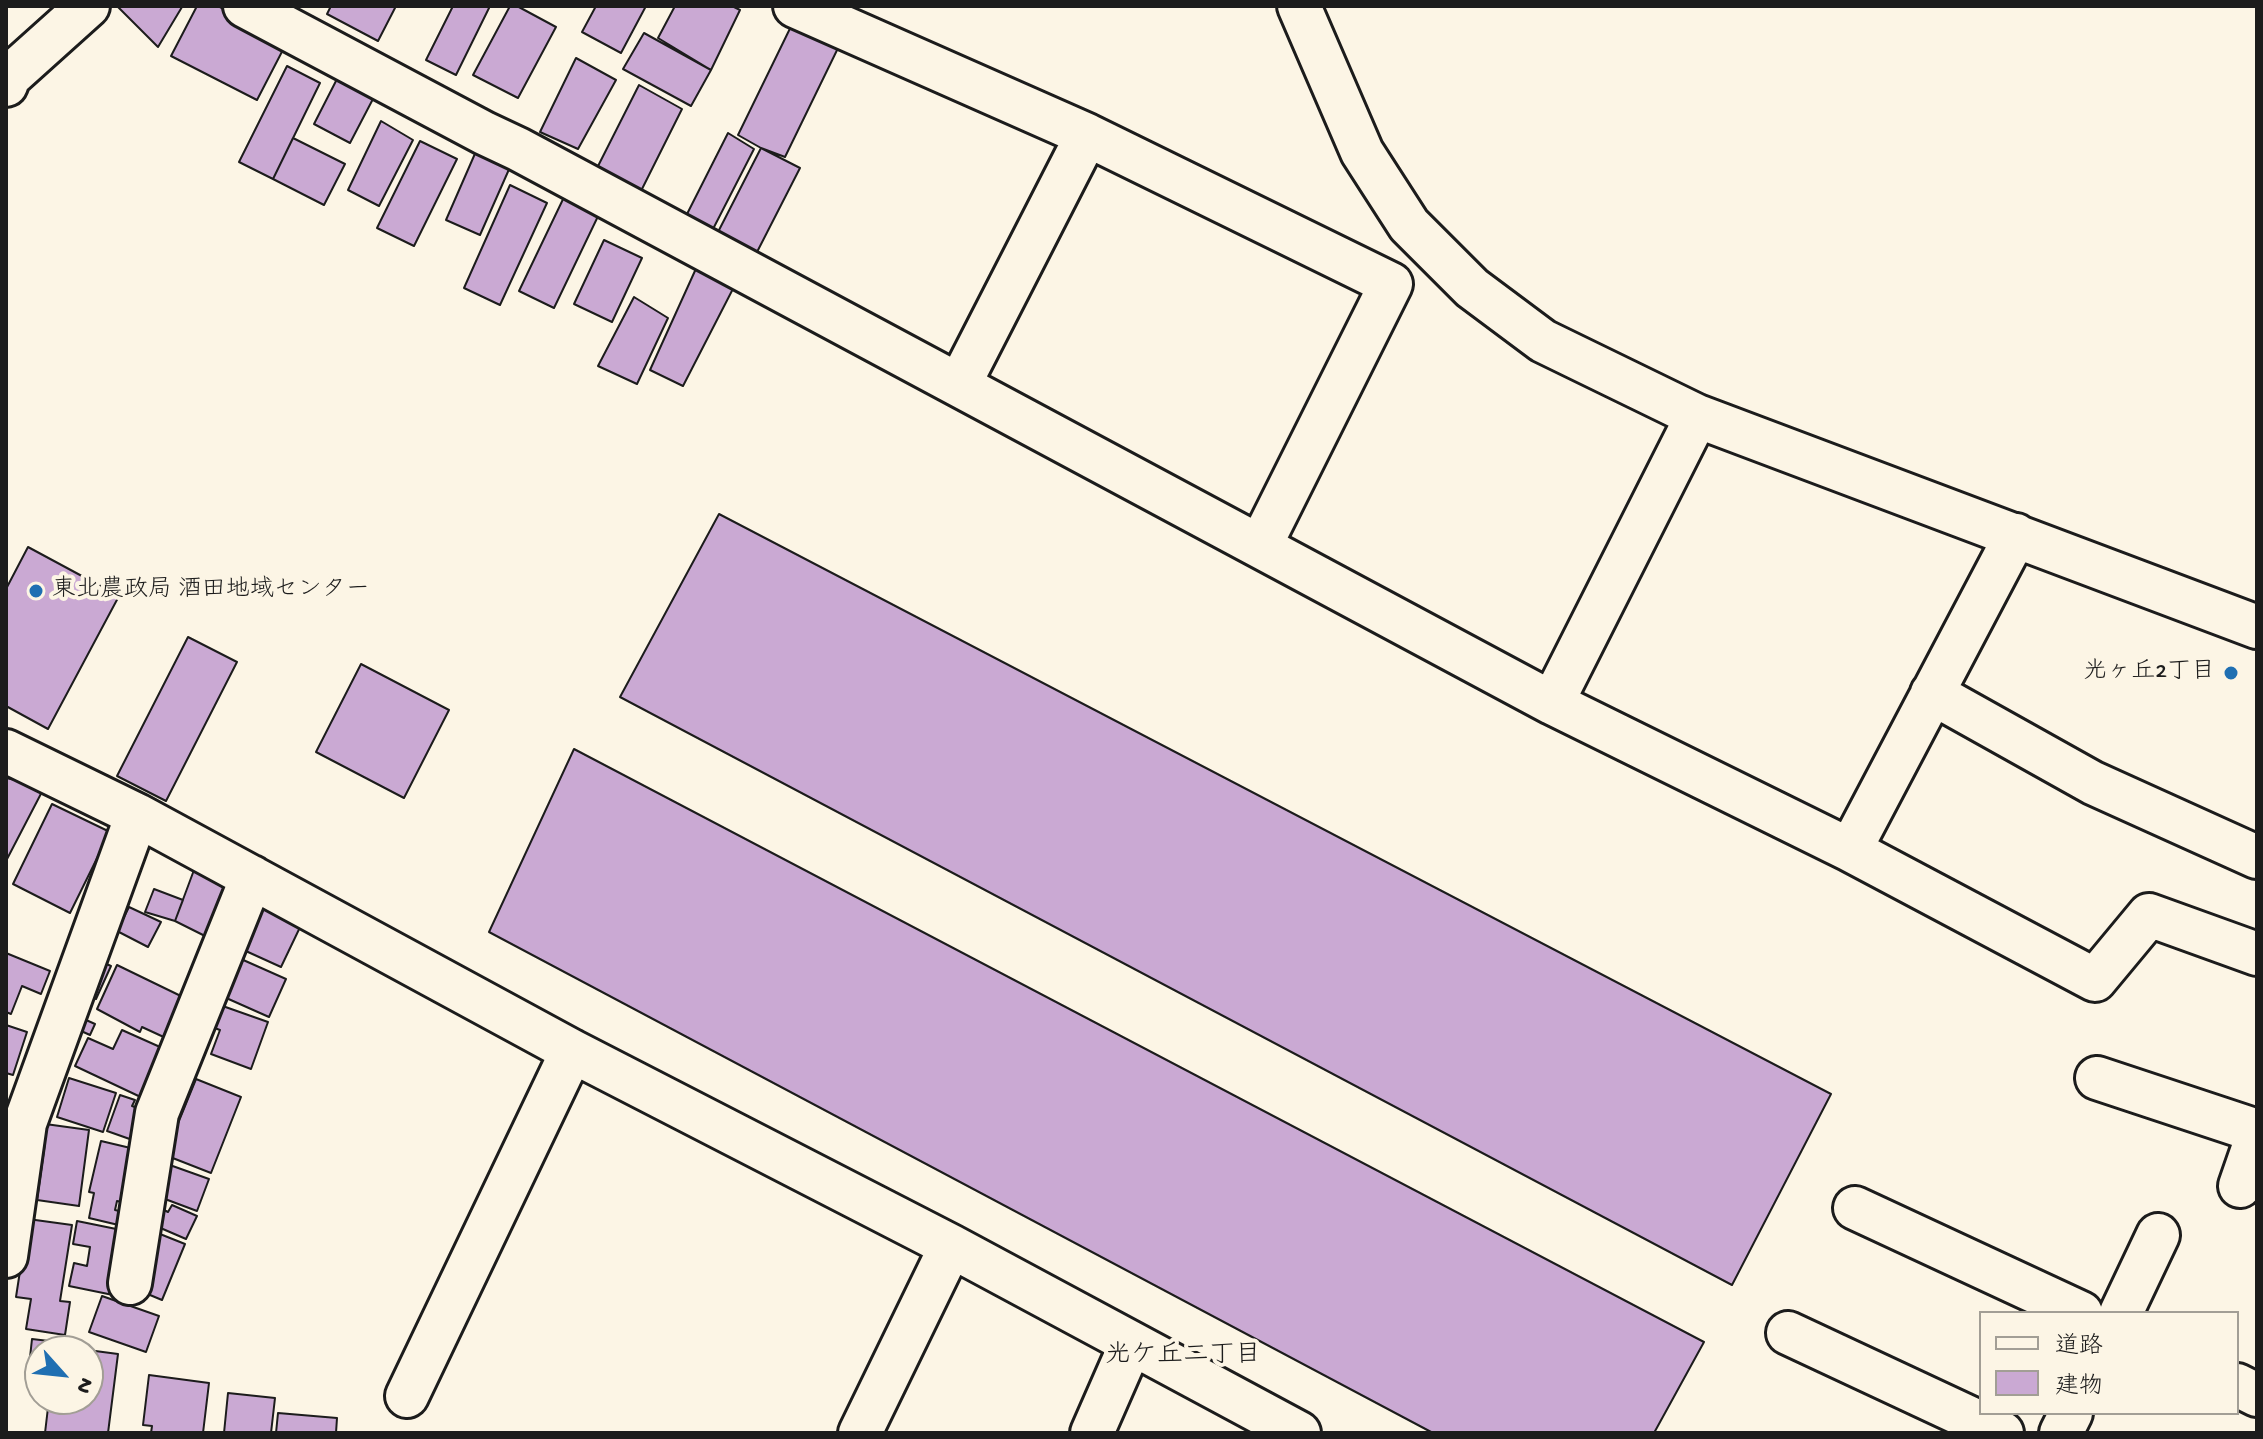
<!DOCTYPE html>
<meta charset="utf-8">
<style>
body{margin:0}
#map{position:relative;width:2263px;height:1439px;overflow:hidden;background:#fcf5e5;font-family:"Gochi Hand","Klee One",sans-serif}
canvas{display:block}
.frame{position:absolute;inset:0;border:8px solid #1c1c1c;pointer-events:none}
.legend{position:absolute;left:1979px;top:1311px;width:260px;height:104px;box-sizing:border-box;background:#fcf5e5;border:2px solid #a29e95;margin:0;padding:10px 14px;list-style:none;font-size:24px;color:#1c1c1c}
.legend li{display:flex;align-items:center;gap:16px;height:40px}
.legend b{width:40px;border:2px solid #a29e95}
.north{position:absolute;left:24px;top:1335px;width:80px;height:80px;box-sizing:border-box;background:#fcf5e5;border:2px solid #a29e95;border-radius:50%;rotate:117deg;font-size:22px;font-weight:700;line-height:32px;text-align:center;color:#1c1c1c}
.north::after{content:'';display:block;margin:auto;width:28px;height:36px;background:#1f6fb2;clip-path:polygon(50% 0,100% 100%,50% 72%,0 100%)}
</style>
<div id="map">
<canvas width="2263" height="1439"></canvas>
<div class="frame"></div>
<ul class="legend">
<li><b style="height:10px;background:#fcf5e5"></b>道路</li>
<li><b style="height:22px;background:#caa9d3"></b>建物</li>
</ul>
<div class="north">N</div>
</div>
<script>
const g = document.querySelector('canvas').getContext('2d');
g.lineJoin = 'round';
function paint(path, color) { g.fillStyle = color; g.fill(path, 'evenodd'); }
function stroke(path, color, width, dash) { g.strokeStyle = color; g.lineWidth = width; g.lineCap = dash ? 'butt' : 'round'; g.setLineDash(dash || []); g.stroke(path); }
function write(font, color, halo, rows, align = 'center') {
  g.font = font + ' "Gochi Hand","Klee One",sans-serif'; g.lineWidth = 8; g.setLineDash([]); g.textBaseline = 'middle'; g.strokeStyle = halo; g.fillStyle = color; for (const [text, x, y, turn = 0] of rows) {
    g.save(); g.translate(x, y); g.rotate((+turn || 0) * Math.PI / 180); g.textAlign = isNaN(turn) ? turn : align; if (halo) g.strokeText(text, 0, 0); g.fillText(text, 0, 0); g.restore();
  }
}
const building = new Path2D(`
 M 117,6 L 180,6 L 182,7 L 158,47 Z
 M 197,6 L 218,6 L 287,42 L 257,100 L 171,56 Z
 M 331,6 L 396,6 L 378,41 L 327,14 Z
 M 453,6 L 490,6 L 456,75 L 426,60 Z
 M 510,6 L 517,6 L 556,27 L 518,98 L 473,75 Z
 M 596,6 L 646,6 L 621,53 L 582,32 Z
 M 675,6 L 732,6 L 740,10 L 711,70 L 658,38 Z
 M 800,8 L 840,44 L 785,157 L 761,148 L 738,135 Z
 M 644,33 L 711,70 L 691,106 L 623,69 Z
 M 576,58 L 616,80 L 578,149 L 540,132 Z
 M 287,66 L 320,83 L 273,179 L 239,162 Z
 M 337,79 L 374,97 L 350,143 L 314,124 Z
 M 639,85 L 682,109 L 638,197 L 594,174 Z
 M 381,121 L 413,140 L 379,206 L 348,190 Z
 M 484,133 L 518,149 L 480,235 L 446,220 Z
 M 728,133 L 754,149 L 712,231 L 685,218 Z
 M 293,138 L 345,164 L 324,205 L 273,179 Z
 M 420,141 L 457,159 L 414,246 L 377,228 Z
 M 761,148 L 800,168 L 756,254 L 717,234 Z
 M 510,185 L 547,203 L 500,305 L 464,288 Z
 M 566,193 L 601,210 L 554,308 L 519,291 Z
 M 604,240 L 642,258 L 612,322 L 574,304 Z
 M 699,262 L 737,281 L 683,386 L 650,370 Z
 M 634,297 L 668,318 L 637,384 L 598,366 Z
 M 719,514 L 1831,1094 L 1732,1285 L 620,697 Z
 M 28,547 L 119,596 L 48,729 L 6,706 L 6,589 Z
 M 188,637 L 237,662 L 166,801 L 117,776 Z
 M 361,664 L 449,710 L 404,798 L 316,752 Z
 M 574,749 L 1704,1342 L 1654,1433 L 1433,1433 L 489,932 Z
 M 6,778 L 45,786 L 6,861 Z
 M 52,804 L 110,832 L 70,913 L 13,884 Z
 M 194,870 L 229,891 L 207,937 L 175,921 Z
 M 154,889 L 183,900 L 175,921 L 145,912 Z
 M 257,900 L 303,921 L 281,967 L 237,947 Z
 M 129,907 L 161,922 L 148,947 L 117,931 Z
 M 6,953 L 50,971 L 41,994 L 22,986 L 11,1014 L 6,1012 Z
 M 93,958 L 111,966 L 96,999 L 78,991 Z
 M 241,959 L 286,979 L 269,1017 L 224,997 Z
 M 117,965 L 187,999 L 168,1039 L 142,1027 L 140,1032 L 97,1009 Z
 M 217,1004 L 268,1022 L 251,1069 L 211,1054 L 220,1030 L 209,1026 Z
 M 75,1015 L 95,1024 L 90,1035 L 70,1026 Z
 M 6,1025 L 27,1032 L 13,1075 L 6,1073 Z
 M 122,1030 L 169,1051 L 147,1100 L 75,1066 L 88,1038 L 113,1049 Z
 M 69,1078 L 116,1093 L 103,1132 L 57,1117 Z
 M 196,1079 L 241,1097 L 211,1173 L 165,1155 Z
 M 120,1095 L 135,1100 L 132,1106 L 152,1113 L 141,1143 L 107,1131 Z
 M 38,1123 L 89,1130 L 79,1206 L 37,1200 L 45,1143 L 36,1142 Z
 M 101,1141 L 139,1150 L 134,1205 L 117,1201 L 115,1210 L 131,1214 L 127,1227 L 89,1218 L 94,1193 L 89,1192 Z
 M 167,1164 L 209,1179 L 197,1211 L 157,1196 Z
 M 172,1205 L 197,1216 L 186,1239 L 149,1223 L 156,1206 L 168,1212 Z
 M 28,1219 L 72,1225 L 60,1301 L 70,1302 L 65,1335 L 26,1329 L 31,1299 L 16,1297 Z
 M 77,1221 L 131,1232 L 118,1296 L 69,1286 L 74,1263 L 87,1266 L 90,1247 L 73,1244 Z
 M 160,1234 L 185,1244 L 162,1300 L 138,1290 Z
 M 102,1296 L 159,1316 L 146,1352 L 89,1332 Z
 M 32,1339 L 66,1343 L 65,1347 L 118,1354 L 108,1433 L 45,1433 L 49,1399 L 88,1399 L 88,1351 L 40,1351 L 40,1386 L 27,1385 Z
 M 149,1375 L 209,1383 L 203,1433 L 151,1433 L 152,1426 L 143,1425 Z
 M 228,1393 L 275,1398 L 271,1433 L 224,1433 Z
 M 278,1413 L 337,1418 L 336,1433 L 276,1433 Z`);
paint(building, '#caa9d3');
stroke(building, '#1c1c1c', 2);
const minor = new Path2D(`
 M 245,6 L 484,133 L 518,149 L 1552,703 L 1850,850 L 2095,980 L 2149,915 L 2257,954
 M 795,6 L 1087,135 L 1391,284 L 1260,546
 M 1299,6 L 1362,152 L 1409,225 L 1472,288 L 1543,341 L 1697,416 L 2257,627
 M 6,85 L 9,77 L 88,6
 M 959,385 L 1087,135
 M 1932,693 L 2093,783 L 2257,857
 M 1552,703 L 1697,416
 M 6,751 L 137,815 L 572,1051 L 951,1246 L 1299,1433
 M 1850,850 L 2016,535
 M 2097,1078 L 2257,1131
 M 2240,1186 L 2257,1137
 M 1855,1208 L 2081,1313
 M 6,1256 L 25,1123 L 137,815
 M 130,1283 L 157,1113 L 252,877
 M 2121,1313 L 2158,1235
 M 1788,1333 L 2002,1433
 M 2237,1385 L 2257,1395
 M 407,1396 L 572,1051
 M 860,1433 L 951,1246
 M 1092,1433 L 1131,1344
 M 2061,1433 L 2071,1413`);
stroke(minor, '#1c1c1c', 48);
stroke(minor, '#fcf5e5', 42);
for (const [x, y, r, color] of [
 [36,591,8,"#1f6fb2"],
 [2231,673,8,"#1f6fb2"]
]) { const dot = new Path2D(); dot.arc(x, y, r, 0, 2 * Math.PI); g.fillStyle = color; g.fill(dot); stroke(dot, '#fcf5e5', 3); }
write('24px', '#1c1c1c', '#fcf5e5', [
 ["東北農政局 酒田地域センター",52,591],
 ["光ヶ丘2丁目",2215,673,"right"]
], 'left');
write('26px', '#1c1c1c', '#fcf5e5', [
 ["光ケ丘二丁目",1183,1357]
]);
</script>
